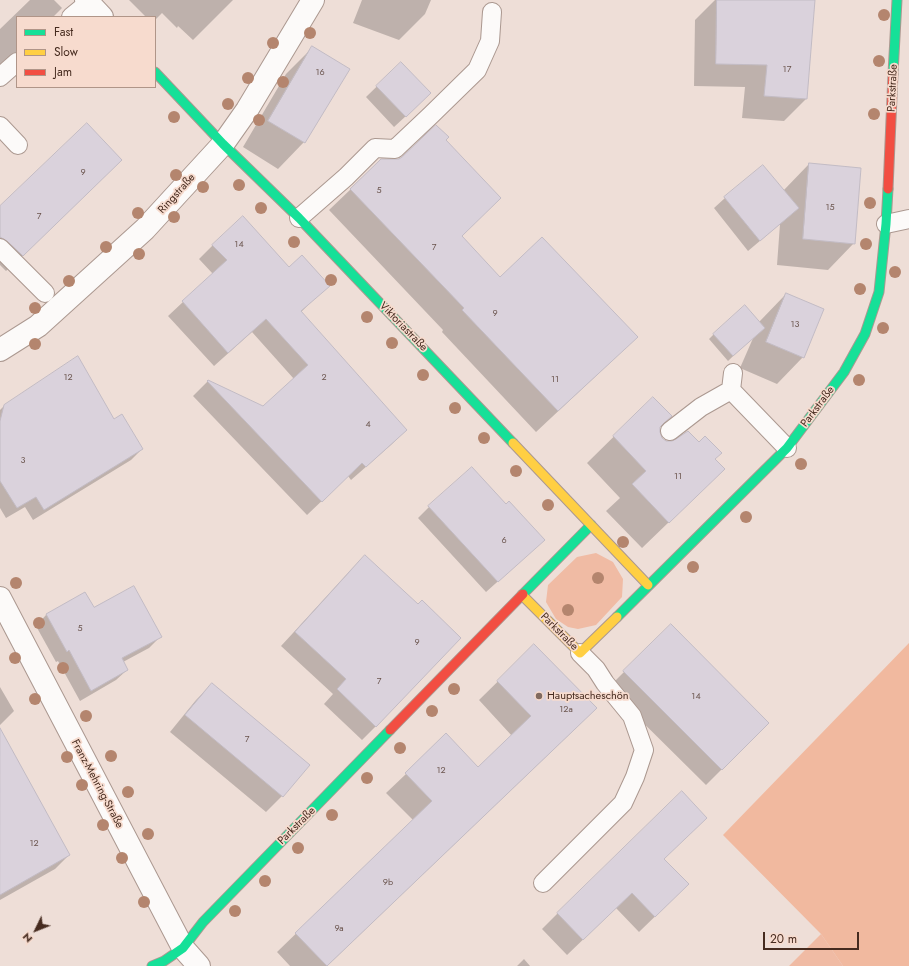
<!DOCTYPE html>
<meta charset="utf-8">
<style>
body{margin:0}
#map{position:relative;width:909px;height:966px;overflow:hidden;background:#eeded7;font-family:Jost,sans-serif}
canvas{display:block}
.legend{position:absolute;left:16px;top:16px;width:140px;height:72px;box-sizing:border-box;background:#f7dbce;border:1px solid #b09588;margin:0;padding:5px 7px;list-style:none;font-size:12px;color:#462b1f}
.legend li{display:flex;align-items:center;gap:8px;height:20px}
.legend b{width:20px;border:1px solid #b09588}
.north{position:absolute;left:16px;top:910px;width:40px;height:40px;-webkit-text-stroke:3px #f7dbce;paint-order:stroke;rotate:227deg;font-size:11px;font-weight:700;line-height:16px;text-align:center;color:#462b1f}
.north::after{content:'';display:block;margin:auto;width:14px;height:18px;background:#462b1f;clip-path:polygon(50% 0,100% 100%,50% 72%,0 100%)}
.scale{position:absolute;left:763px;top:932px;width:96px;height:18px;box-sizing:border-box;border:2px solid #462b1f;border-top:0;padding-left:5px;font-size:12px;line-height:14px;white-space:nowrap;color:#462b1f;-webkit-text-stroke:3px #f7dbce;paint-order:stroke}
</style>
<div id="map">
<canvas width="909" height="966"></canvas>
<ul class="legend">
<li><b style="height:5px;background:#16e098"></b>Fast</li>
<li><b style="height:5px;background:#ffcf43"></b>Slow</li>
<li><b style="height:5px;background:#f24e42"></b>Jam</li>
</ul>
<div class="north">N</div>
<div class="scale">20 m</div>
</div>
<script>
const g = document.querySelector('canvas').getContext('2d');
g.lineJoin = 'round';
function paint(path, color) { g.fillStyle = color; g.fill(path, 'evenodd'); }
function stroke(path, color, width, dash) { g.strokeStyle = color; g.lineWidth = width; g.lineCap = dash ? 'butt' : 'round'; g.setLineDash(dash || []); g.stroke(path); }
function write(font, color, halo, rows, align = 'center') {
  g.font = font + ' Jost,sans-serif'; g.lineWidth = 3.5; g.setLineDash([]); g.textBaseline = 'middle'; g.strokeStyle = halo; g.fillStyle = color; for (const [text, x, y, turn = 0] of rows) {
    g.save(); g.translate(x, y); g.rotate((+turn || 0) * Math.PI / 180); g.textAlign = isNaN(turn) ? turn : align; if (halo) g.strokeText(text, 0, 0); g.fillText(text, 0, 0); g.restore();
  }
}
paint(new Path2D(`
 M 596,553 L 613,562 L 623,579 L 622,597 L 596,625 L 578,629 L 568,627 L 556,619 L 546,602 L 548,585 L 577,557 Z
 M 821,934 L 843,966 L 789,966 Z`), '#f0bba4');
paint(new Path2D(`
 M 909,643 L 909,966 L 843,966 L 821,934 L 723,835 Z`), '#f1b99f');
paint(new Path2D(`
 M 30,0 L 54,0 L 62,8 L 53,17 L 17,17 L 17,52 L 0,69 L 0,29 Z
 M 129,0 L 233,0 L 193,40 L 178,26 L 177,28 L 162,13 L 155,20 L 155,17 L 146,17 Z
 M 362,0 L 431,0 L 425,14 L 399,40 L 353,23 Z
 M 715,0 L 814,0 L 806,99 L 784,121 L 742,118 L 745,87 L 694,86 L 695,20 Z
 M 312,48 L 304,142 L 278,169 L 243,147 L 286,74 Z
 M 401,63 L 419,104 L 394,127 L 366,97 Z
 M 445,140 L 461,237 L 500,278 L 636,337 L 615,358 L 536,432 L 442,332 L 443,330 L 329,210 L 351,189 L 399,160 Z
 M 809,164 L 854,243 L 828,270 L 777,265 L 780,224 L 748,251 L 714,208 L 725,198 L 783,191 Z
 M 105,176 L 6,271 L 0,265 L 0,208 Z
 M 213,245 L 289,268 L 328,286 L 301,312 L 406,430 L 392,444 L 351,480 L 348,476 L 307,515 L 193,396 L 208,381 L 263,407 L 294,379 L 252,332 L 214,366 L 168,316 L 213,274 L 199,259 Z
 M 786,294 L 803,357 L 777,384 L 740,368 L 754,336 L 728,361 L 709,339 L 714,334 L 759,323 L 760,321 Z
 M 653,398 L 659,427 L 659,432 L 661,438 L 666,442 L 714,460 L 697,495 L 642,548 L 606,511 L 620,498 L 587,463 Z
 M 4,406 L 113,420 L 142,449 L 131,460 L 33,520 L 25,507 L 6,518 L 0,508 L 0,410 Z
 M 429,507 L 533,550 L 486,592 L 418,518 Z
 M 365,556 L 376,726 L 362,740 L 324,704 L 333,694 L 281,646 L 351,570 Z
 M 85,594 L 93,608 L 160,637 L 149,648 L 123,662 L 127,670 L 116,680 L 80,701 L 58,661 L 56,662 L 36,626 L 46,615 Z
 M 671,625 L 768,723 L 706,785 L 608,688 Z
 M 534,646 L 577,727 L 327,966 L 290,966 L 277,952 L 413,820 L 386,793 L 406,774 L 478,768 L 512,736 L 479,700 Z
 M 212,684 L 308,765 L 282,796 L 266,812 L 170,732 L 196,700 Z
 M 0,687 L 14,711 L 0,725 Z
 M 0,730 L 69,855 L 55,869 L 0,900 Z
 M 663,860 L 672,900 L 639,932 L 616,908 L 567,955 L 542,929 L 558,913 Z
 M 524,959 L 530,966 L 517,966 Z`), '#0003');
const building = new Path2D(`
 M 717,0 L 815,0 L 807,99 L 764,96 L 767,65 L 716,64 Z
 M 312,46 L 350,69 L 305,143 L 268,121 Z
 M 401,62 L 431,93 L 406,117 L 376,86 Z
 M 87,123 L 122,160 L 23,256 L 7,241 L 0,237 L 0,206 Z
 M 436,125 L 449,137 L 446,140 L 501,198 L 462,236 L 500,277 L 542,237 L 638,337 L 558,411 L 462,310 L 464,308 L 350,189 L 381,159 L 399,159 L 402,157 Z
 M 809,163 L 861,168 L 855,244 L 803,239 Z
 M 763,165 L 799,208 L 760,241 L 724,197 Z
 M 243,216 L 289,267 L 302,255 L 330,286 L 301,311 L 407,430 L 366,467 L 362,463 L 322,502 L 207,381 L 208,380 L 263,406 L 308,365 L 266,319 L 228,353 L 182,301 L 227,260 L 212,245 Z
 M 786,293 L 824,309 L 804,358 L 766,342 Z
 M 745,305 L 765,328 L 733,356 L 713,334 Z
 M 78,356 L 114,419 L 122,414 L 143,449 L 44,510 L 36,497 L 17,508 L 0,481 L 0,421 L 4,405 Z
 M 653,397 L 672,416 L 664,423 L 660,427 L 660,432 L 662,438 L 666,441 L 672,441 L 676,439 L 688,431 L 699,442 L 705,436 L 722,453 L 715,459 L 725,469 L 669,523 L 632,484 L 646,471 L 613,436 Z
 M 472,467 L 506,504 L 509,501 L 545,540 L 498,582 L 428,506 Z
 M 365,555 L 418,604 L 422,600 L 461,638 L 376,727 L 337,689 L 346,679 L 295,632 Z
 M 134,586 L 162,637 L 122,658 L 128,670 L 91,691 L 69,650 L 67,652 L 46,614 L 85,592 L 94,607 Z
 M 671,624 L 769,723 L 722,770 L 623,671 Z
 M 534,644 L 597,708 L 327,966 L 295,933 L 432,801 L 405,773 L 446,733 L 478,767 L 531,716 L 497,681 Z
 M 212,683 L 310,765 L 283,797 L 185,715 Z
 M 0,728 L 70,855 L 0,895 Z
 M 682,791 L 707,818 L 664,859 L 689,884 L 655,917 L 632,893 L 583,940 L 557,913 Z`);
paint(building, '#dad2dc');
stroke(building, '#c2bbc4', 1);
const lane = new Path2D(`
 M 71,17 L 88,3
 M 0,77 L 17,62
 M 0,126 L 18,145
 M 299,218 L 346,177 L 375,148 L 395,149 L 431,115 L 477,70 L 490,41 L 492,12
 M 886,224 L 909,219
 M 0,248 L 45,293
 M 731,390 L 733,373
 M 670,431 L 701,407 L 731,390 L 787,448
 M 543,883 L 623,803 L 635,777 L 644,750 L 632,716 L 605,683 L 596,669 L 580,653`);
const street = new Path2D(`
 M 86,0 L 102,17
 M 0,350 L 38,326 L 145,229 L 223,144 L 247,110 L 313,0
 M 0,598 L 183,948 L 199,966`);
const fast = new Path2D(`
 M 155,72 L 223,144 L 299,218 L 513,443
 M 893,74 L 897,0
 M 523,594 L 591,525
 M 617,617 L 787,448 L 844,372 L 865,334 L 879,292 L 886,224 L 888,189
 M 152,966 L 164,961 L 183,948 L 203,922 L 390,730`);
const slow = new Path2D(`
 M 513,443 L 648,585
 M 522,595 L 580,653 L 617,617`);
const jam = new Path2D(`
 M 888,189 L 893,74
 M 390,730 L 523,594`);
stroke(lane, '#ab9890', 20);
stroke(street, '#ab9890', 24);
stroke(fast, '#ab9890', 11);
stroke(slow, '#ab9890', 11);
stroke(jam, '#ab9890', 11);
stroke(lane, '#fcfaf9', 18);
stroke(street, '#fcfaf9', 22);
stroke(fast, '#16e098', 9);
stroke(slow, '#ffcf43', 9);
stroke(jam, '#f24e42', 9);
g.fillStyle = '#b4856e';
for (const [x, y] of [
 [884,15],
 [310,33],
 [273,43],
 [879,61],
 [248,78],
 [283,82],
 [228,104],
 [874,114],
 [174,117],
 [259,120],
 [176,175],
 [239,185],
 [203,187],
 [870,203],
 [261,208],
 [138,213],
 [174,217],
 [294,242],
 [866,244],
 [106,247],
 [139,254],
 [895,272],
 [331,280],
 [69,281],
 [860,289],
 [35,308],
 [367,317],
 [883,328],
 [392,343],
 [35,344],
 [423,375],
 [859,380],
 [455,408],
 [484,438],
 [801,464],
 [516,471],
 [548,505],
 [746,517],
 [623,542],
 [693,567],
 [598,578],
 [16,583],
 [568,610],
 [39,623],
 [15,658],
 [63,668],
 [454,689],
 [35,699],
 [432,711],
 [86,716],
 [400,748],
 [111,756],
 [67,757],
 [367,778],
 [82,785],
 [128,792],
 [332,815],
 [103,825],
 [148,834],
 [298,848],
 [122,858],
 [265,881],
 [144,902],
 [235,911]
]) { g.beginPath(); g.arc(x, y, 6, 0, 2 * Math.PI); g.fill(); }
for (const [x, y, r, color] of [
 [539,696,4,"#816a5f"]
]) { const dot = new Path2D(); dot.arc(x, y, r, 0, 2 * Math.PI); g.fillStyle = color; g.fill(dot); stroke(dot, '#f7dbce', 1.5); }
write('9px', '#6b554e', null, [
 ["17",787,70],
 ["16",320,73],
 ["9",83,173],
 ["5",379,191],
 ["15",830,208],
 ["7",39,217],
 ["14",239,245],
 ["7",434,248],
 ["9",495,314],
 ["13",795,325],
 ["12",68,378],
 ["2",324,378],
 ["11",555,380],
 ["4",368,425],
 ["3",23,461],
 ["11",678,477],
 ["6",504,541],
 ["5",80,629],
 ["9",417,643],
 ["7",379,682],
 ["14",696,697],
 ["12a",566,710],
 ["7",247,740],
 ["12",441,771],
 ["12",34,844],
 ["9b",388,883],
 ["9a",339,929]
]);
write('11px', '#462b1f', '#f7dbce', [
 ["Parkstraße",893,88,-87],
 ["Ringstraße",177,194,-48],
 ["Viktoriastraße",403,327,46],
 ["Parkstraße",818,407,-53],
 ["Parkstraße",559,632,45],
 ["Franz-Mehring-Straße",97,784,62],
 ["Parkstraße",297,826,-45]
]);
write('11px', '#462b1f', '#f7dbce', [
 ["Hauptsacheschön",547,696]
], 'left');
</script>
